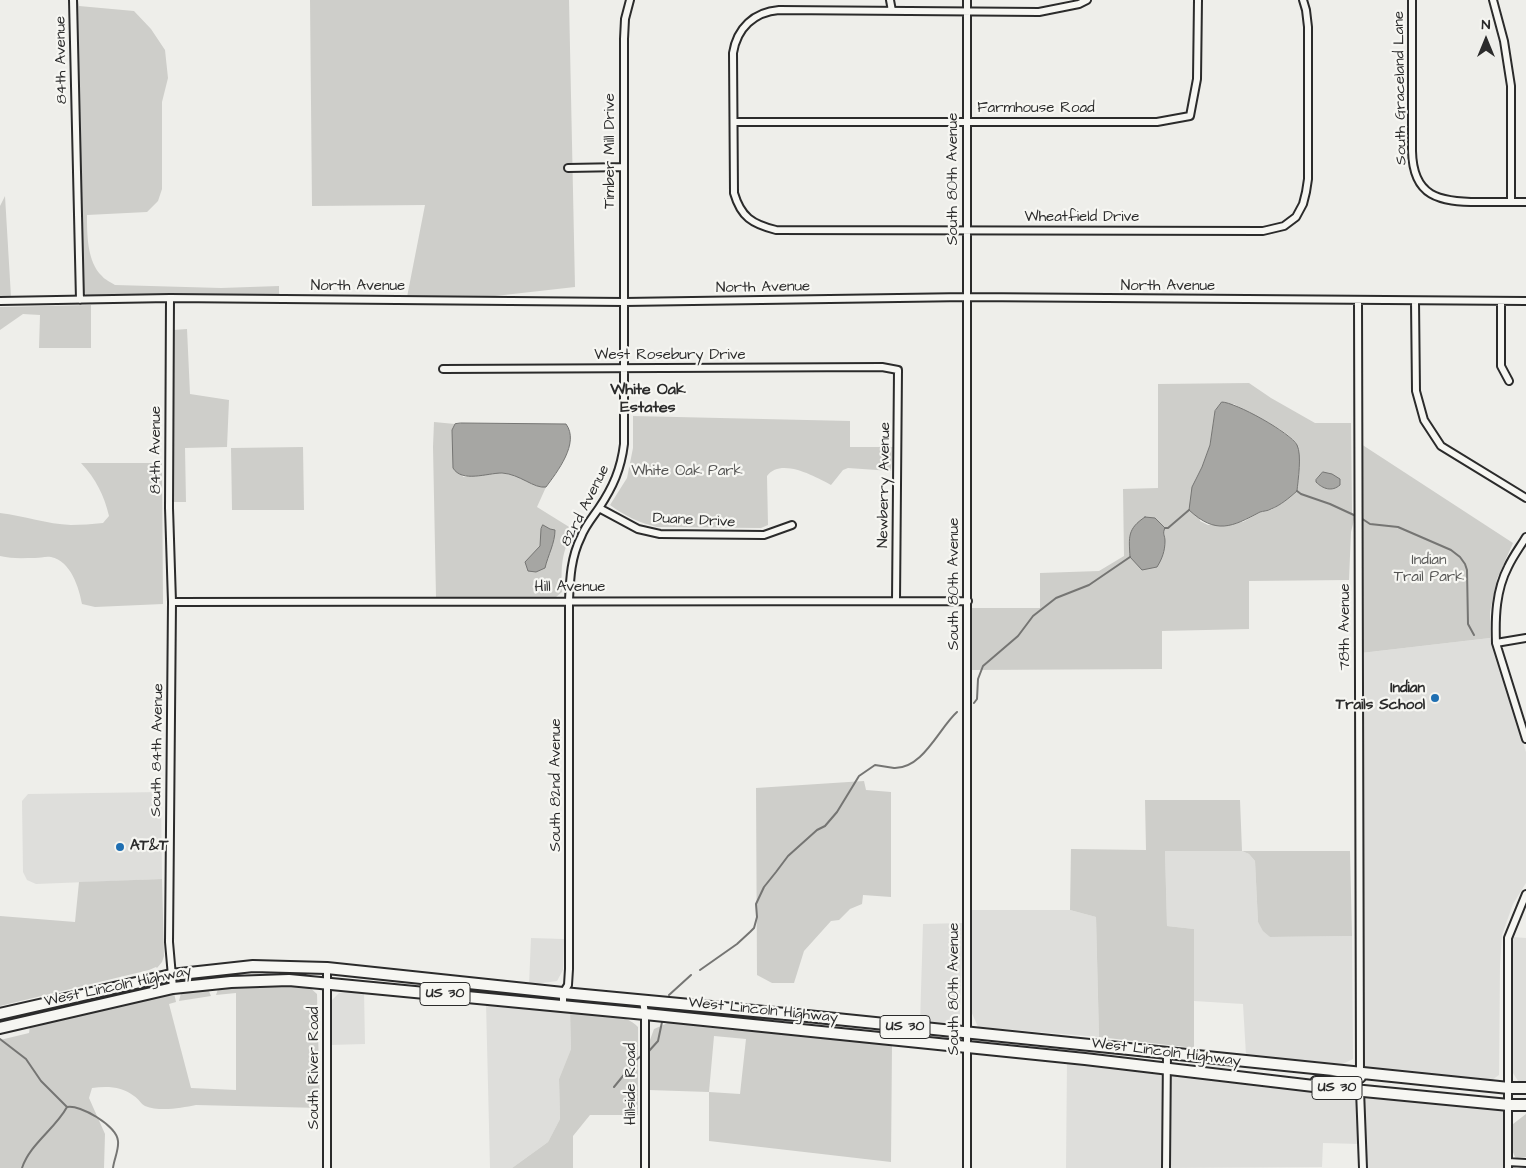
<!DOCTYPE html>
<style>
body{margin:0}
#map{position:relative;width:1526px;height:1168px;overflow:hidden;background:#eeeeea;font-family:"Architects Daughter",sans-serif}
canvas{display:block}
.north{position:absolute;left:1461px;top:15px;width:50px;height:50px;-webkit-text-stroke:4px #f6f6f2;paint-order:stroke;rotate:0deg;font-size:14px;font-weight:700;line-height:20px;text-align:center;color:#2b2b2b}
.north::after{content:'';display:block;margin:auto;width:18px;height:22px;background:#2b2b2b;clip-path:polygon(50% 0,100% 100%,50% 72%,0 100%)}
</style>
<div id="map">
<canvas width="1526" height="1168"></canvas>
<div class="north">N</div>
</div>
<script>
const g = document.querySelector('canvas').getContext('2d');
g.lineJoin = 'round';
function paint(path, color) { g.fillStyle = color; g.fill(path, 'evenodd'); }
function stroke(path, color, width, dash) { g.strokeStyle = color; g.lineWidth = width; g.lineCap = dash ? 'butt' : 'round'; g.setLineDash(dash || []); g.stroke(path); }
function write(font, color, halo, rows, align = 'center') {
  g.font = font + ' "Architects Daughter",sans-serif'; g.lineWidth = 4.5; g.setLineDash([]); g.textBaseline = 'middle'; g.strokeStyle = halo; g.fillStyle = color; for (const [text, x, y, turn = 0] of rows) {
    g.save(); g.translate(x, y); g.rotate((+turn || 0) * Math.PI / 180); g.textAlign = isNaN(turn) ? turn : align; if (halo) g.strokeText(text, 0, 0); g.fillText(text, 0, 0); g.restore();
  }
}
paint(new Path2D(`
 M 1490,638 L 1526,752 L 1526,883 L 1513,904 L 1502,935 L 1500,965 L 1499,1075 L 1492,1080 L 1474,1081 L 1363,1069 L 1364,965 L 1361,653 Z
 M 161,792 L 162,879 L 36,884 L 27,880 L 23,872 L 22,801 L 28,794 Z
 M 1165,851 L 1242,851 L 1249,854 L 1255,861 L 1258,922 L 1270,937 L 1352,936 L 1353,1059 L 1343,1064 L 1246,1055 L 1243,1004 L 1194,1001 L 1194,929 L 1167,926 Z
 M 972,910 L 1070,910 L 1096,917 L 1099,1037 L 978,1027 L 971,1011 Z
 M 963,923 L 960,1014 L 951,1022 L 937,1025 L 920,1025 L 923,924 Z
 M 1512,937 L 1526,938 L 1526,1084 L 1520,1084 L 1513,1073 Z
 M 531,938 L 564,939 L 563,970 L 557,981 L 529,985 Z
 M 364,991 L 365,1044 L 329,1045 L 330,1002 L 339,993 Z
 M 486,1002 L 570,1012 L 571,1049 L 559,1079 L 560,1119 L 548,1142 L 512,1168 L 490,1168 Z
 M 1067,1060 L 1165,1072 L 1163,1168 L 1066,1168 Z
 M 1168,1071 L 1359,1091 L 1360,1144 L 1323,1143 L 1322,1167 L 1168,1168 Z
 M 1362,1092 L 1506,1108 L 1506,1168 L 1365,1168 Z`), '#dededb');
paint(new Path2D(`
 M 76,0 L 78,0 L 79,6 L 134,11 L 151,29 L 165,50 L 168,78 L 162,102 L 162,189 L 158,201 L 147,212 L 87,215 C 87,234 87,262 102,276 C 105,280 111,282 115,285 L 221,288 L 279,286 L 279,295 L 88,297 L 81,289 Z
 M 310,0 L 569,0 L 575,287 L 495,296 L 407,297 L 425,205 L 312,206 Z
 M 5,196 L 11,297 L 0,297 L 0,206 Z
 M 91,305 L 91,348 L 39,348 L 40,315 L 23,314 L 0,330 L 0,307 Z
 M 187,329 L 190,394 L 229,400 L 227,447 L 185,448 L 186,502 L 174,502 L 173,330 Z
 M 1249,383 L 1271,398 L 1315,423 L 1351,423 L 1352,514 L 1355,516 L 1351,532 L 1349,580 L 1249,581 L 1249,629 L 1162,631 L 1162,669 L 971,670 L 972,608 L 1040,608 L 1040,573 L 1099,571 L 1124,556 L 1123,489 L 1158,488 L 1158,384 ZM 1234,404 C 1249,414 1294,431 1298,448 C 1301,461 1298,478 1297,491 L 1284,502 L 1271,510 L 1260,512 L 1243,522 L 1208,525 L 1200,521 L 1195,480 L 1202,467 L 1210,445 L 1215,411 Z
 M 633,416 L 850,421 L 850,447 L 893,447 L 891,471 L 848,468 L 843,470 L 831,485 C 816,477 781,457 767,476 L 768,525 L 761,528 L 657,527 C 640,523 625,516 610,505 L 627,478 L 633,448 Z
 M 434,422 L 455,424 L 452,431 L 463,477 C 481,474 500,470 518,476 C 528,480 535,488 546,487 L 537,507 L 574,530 C 561,553 561,566 562,592 L 556,597 L 436,597 L 433,447 Z
 M 1361,444 L 1513,543 L 1497,579 L 1490,612 L 1490,638 L 1361,653 Z
 M 303,447 L 304,510 L 232,510 L 231,448 Z
 M 81,463 L 162,463 L 163,604 L 95,607 L 82,604 C 79,588 71,561 51,557 C 46,556 40,558 35,558 C 23,558 12,559 0,556 L 0,513 C 24,516 47,524 71,525 C 81,525 92,524 103,523 L 109,516 C 104,495 96,479 81,463 Z
 M 864,781 L 866,790 L 891,792 L 891,897 L 863,895 L 862,904 L 850,909 L 839,920 L 831,921 L 804,951 L 794,983 L 772,983 L 757,975 L 756,788 Z
 M 1145,800 L 1240,800 L 1242,851 L 1350,851 L 1352,936 L 1270,937 L 1263,931 L 1258,922 L 1255,861 L 1249,854 L 1242,851 L 1165,851 L 1167,926 L 1194,929 L 1194,1048 L 1099,1037 L 1096,917 L 1070,910 L 1071,849 L 1146,850 Z
 M 162,879 L 164,956 L 162,962 L 157,968 L 156,967 L 149,970 L 0,1006 L 0,916 L 75,922 L 79,882 Z
 M 248,985 L 308,986 L 317,994 L 320,1108 L 196,1105 C 181,1108 160,1112 145,1106 C 141,1104 138,1098 134,1096 C 122,1086 106,1086 92,1088 L 89,1098 L 105,1134 L 104,1168 L 0,1168 L 0,1040 L 29,1033 L 30,1026 L 174,993 L 176,1002 L 169,1004 L 191,1088 L 236,1090 L 236,993 L 216,995 L 218,989 Z
 M 208,989 L 211,996 L 179,1001 L 181,993 Z
 M 570,1012 C 589,1014 626,1012 638,1027 L 638,1115 L 590,1115 L 573,1136 L 573,1168 L 512,1168 L 548,1142 L 560,1119 L 559,1079 L 571,1049 Z
 M 670,1022 L 892,1045 L 891,1162 L 709,1141 L 709,1092 L 649,1090 L 650,1040 L 654,1029 ZM 714,1036 L 746,1039 L 740,1094 L 709,1092 Z
 M 1526,1114 L 1526,1157 L 1515,1157 L 1512,1150 L 1513,1124 Z`), '#cececa');
const water = new Path2D(`
 M 1222,402 C 1235,402 1291,433 1297,445 C 1302,455 1298,480 1297,491 C 1289,498 1281,505 1271,509 C 1268,511 1263,511 1260,512 C 1232,527 1216,535 1189,510 L 1192,487 L 1202,467 L 1210,445 L 1215,411 Z
 M 461,423 L 566,424 C 580,443 557,472 546,487 C 534,489 520,474 502,473 C 487,473 462,483 453,468 L 452,430 L 455,424 Z
 M 1323,472 L 1332,474 L 1340,479 L 1340,485 C 1332,492 1323,489 1316,482 L 1316,480 Z
 M 1145,517 L 1155,518 L 1165,528 C 1162,534 1165,535 1165,541 C 1165,551 1162,559 1157,567 L 1142,570 L 1130,557 C 1129,537 1127,529 1145,517 Z
 M 543,525 L 550,529 L 555,530 C 555,543 548,555 545,568 L 536,572 L 528,571 L 525,562 L 540,546 L 541,529 Z`);
paint(water, '#a6a6a3');
stroke(water, '#757573', 1);
stroke(new Path2D(`
 M 1297,491 L 1301,494 L 1330,504 L 1356,516
 M 1361,518 L 1370,524 L 1398,527 L 1451,550 L 1460,557 L 1465,564 L 1467,570 L 1468,624 L 1474,635
 M 1165,528 L 1168,528 L 1189,510
 M 974,703 L 977,699 L 978,679 L 983,666 L 1018,636 L 1033,616 L 1056,598 L 1089,585 L 1130,557
 M 700,970 L 737,944 L 750,932 L 754,928 L 757,917 L 756,904 L 764,887 L 776,872 L 788,856 L 817,830 L 825,826 L 837,812 L 859,776 L 875,765 C 881,766 888,767 894,768 C 923,769 939,728 957,712
 M 669,995 L 691,975
 M 0,1039 L 26,1059 L 41,1081 L 67,1107
 M 649,1051 L 658,1041 L 662,1022
 M 614,1087 L 636,1060 L 641,1056
 M 67,1107 C 80,1104 117,1126 118,1141 C 119,1150 114,1159 113,1168
 M 22,1168 C 30,1144 55,1129 67,1107`), '#757573', 2);
const minor = new Path2D(`
 M 73,0 L 80,300
 M 890,0 L 892,11
 M 967,0 L 967,1168
 M 1087,0 L 1079,4 L 1039,12 L 779,10 C 754,12 737,28 733,53 L 734,193 C 741,217 752,224 776,230 L 1263,231 L 1284,226 L 1296,217 L 1303,204 L 1306,192 L 1308,179 L 1308,27 L 1306,10 L 1303,0
 M 1412,0 L 1412,151 C 1413,197 1439,202 1479,202 C 1494,202 1510,202 1526,202
 M 1493,0 L 1504,41 L 1511,86 L 1511,202
 M 734,122 L 1157,122 L 1190,116 L 1197,79 L 1198,0
 M 568,168 L 623,167
 M 170,298 L 169,508 L 172,602 L 169,942 L 173,988
 M 0,301 L 170,298 L 624,302 L 967,297 L 1526,301
 M 1358,301 L 1360,1073
 M 1415,301 L 1416,391 L 1424,420 L 1441,446 L 1526,498
 M 1501,301 L 1501,366 L 1509,381
 M 443,369 L 882,367 L 898,370 L 896,601
 M 599,508 L 638,529 L 660,534 L 764,535 L 792,525
 M 1526,537 C 1520,547 1513,556 1508,567 C 1496,590 1495,617 1496,643 L 1526,739
 M 172,602 L 968,601
 M 1496,643 L 1526,638
 M 643,1000 L 645,1014 L 645,1168
 M 563,1006 L 563,993 L 568,985 L 569,969 L 569,600 C 570,578 571,557 581,537 C 585,526 593,517 599,508 C 613,487 621,469 624,444 L 624,39 L 625,19 L 630,0
 M 1360,1090 L 1363,1168
 M 1508,1162 L 1526,1163
 M 327,1168 L 327,968
 M 1166,1168 L 1167,1053
 M 1508,1168 L 1508,938 L 1526,894`);
const primary = new Path2D(`
 M 0,1014 L 171,975 L 253,966 L 327,968 L 563,993 L 807,1016 L 1509,1088 L 1526,1088
 M 0,1028 L 173,988 L 231,982 L 289,980 L 645,1014 L 1085,1059 L 1322,1087 L 1509,1105 L 1526,1105
 M 1316,1082 L 1357,1079 L 1360,1077`);
stroke(minor, '#2b2b2b', 10);
stroke(primary, '#2b2b2b', 14);
stroke(minor, '#f6f6f2', 6);
stroke(primary, '#f6f6f2', 10);
for (const [x, y, r, color] of [
 [1435,698,5,"#1f6fb2"],
 [120,847,5,"#1f6fb2"]
]) { const dot = new Path2D(); dot.arc(x, y, r, 0, 2 * Math.PI); g.fillStyle = color; g.fill(dot); stroke(dot, '#f6f6f2', 2); }
for (const [x, y, w] of [
 [445,994,50],
 [905,1027,50],
 [1337,1088,50]
]) { const box = new Path2D(); box.roundRect(x - w / 2, y - 11.5, w, 23, 4); g.fillStyle = '#f6f6f2'; g.fill(box); stroke(box, '#2b2b2b', 1); }
write('bold 14px', '#2b2b2b', null, [
 ["US 30",445,994],
 ["US 30",905,1027],
 ["US 30",1337,1088]
]);
write('15px', '#2b2b2b', '#f6f6f2', [
 ["84th Avenue",62,60,-91],
 ["South Graceland Lane",1401,88,-91],
 ["Farmhouse Road",1036,109],
 ["Timber Mill Drive",611,151,-90],
 ["South 80th Avenue",954,179,-90],
 ["Wheatfield Drive",1082,218],
 ["North Avenue",358,287],
 ["North Avenue",1168,287],
 ["North Avenue",763,288,-1],
 ["West Rosebury Drive",670,356],
 ["84th Avenue",157,450,-90],
 ["Newberry Avenue",885,485,-89],
 ["82rd Avenue",586,506,-63],
 ["Duane Drive",694,521,3],
 ["South 80th Avenue",955,584,-90],
 ["Hill Avenue",570,588],
 ["78th Avenue",1346,627,-90],
 ["South 84th Avenue",158,750,-89],
 ["South 82nd Avenue",557,785,-90],
 ["West Lincoln Highway",118,987,-12],
 ["South 80th Avenue",955,989,-90],
 ["West Lincoln Highway",763,1011,6],
 ["West Lincoln Highway",1166,1053,7],
 ["South River Road",315,1068,-90],
 ["Hillside Road",632,1084,-90]
]);
write('15px', '#545453', '#f6f6f2', [
 ["White Oak Park",687,472],
 ["Indian",1429,561],
 ["Trail Park",1429,578]
]);
write('bold 15px', '#2b2b2b', '#f6f6f2', [
 ["Indian",1425,689],
 ["Trails School",1425,706],
 ["AT&T",130,847,"left"]
], 'right');
write('bold 16px', '#2b2b2b', '#f6f6f2', [
 ["White Oak",648,391],
 ["Estates",648,409]
]);
</script>
